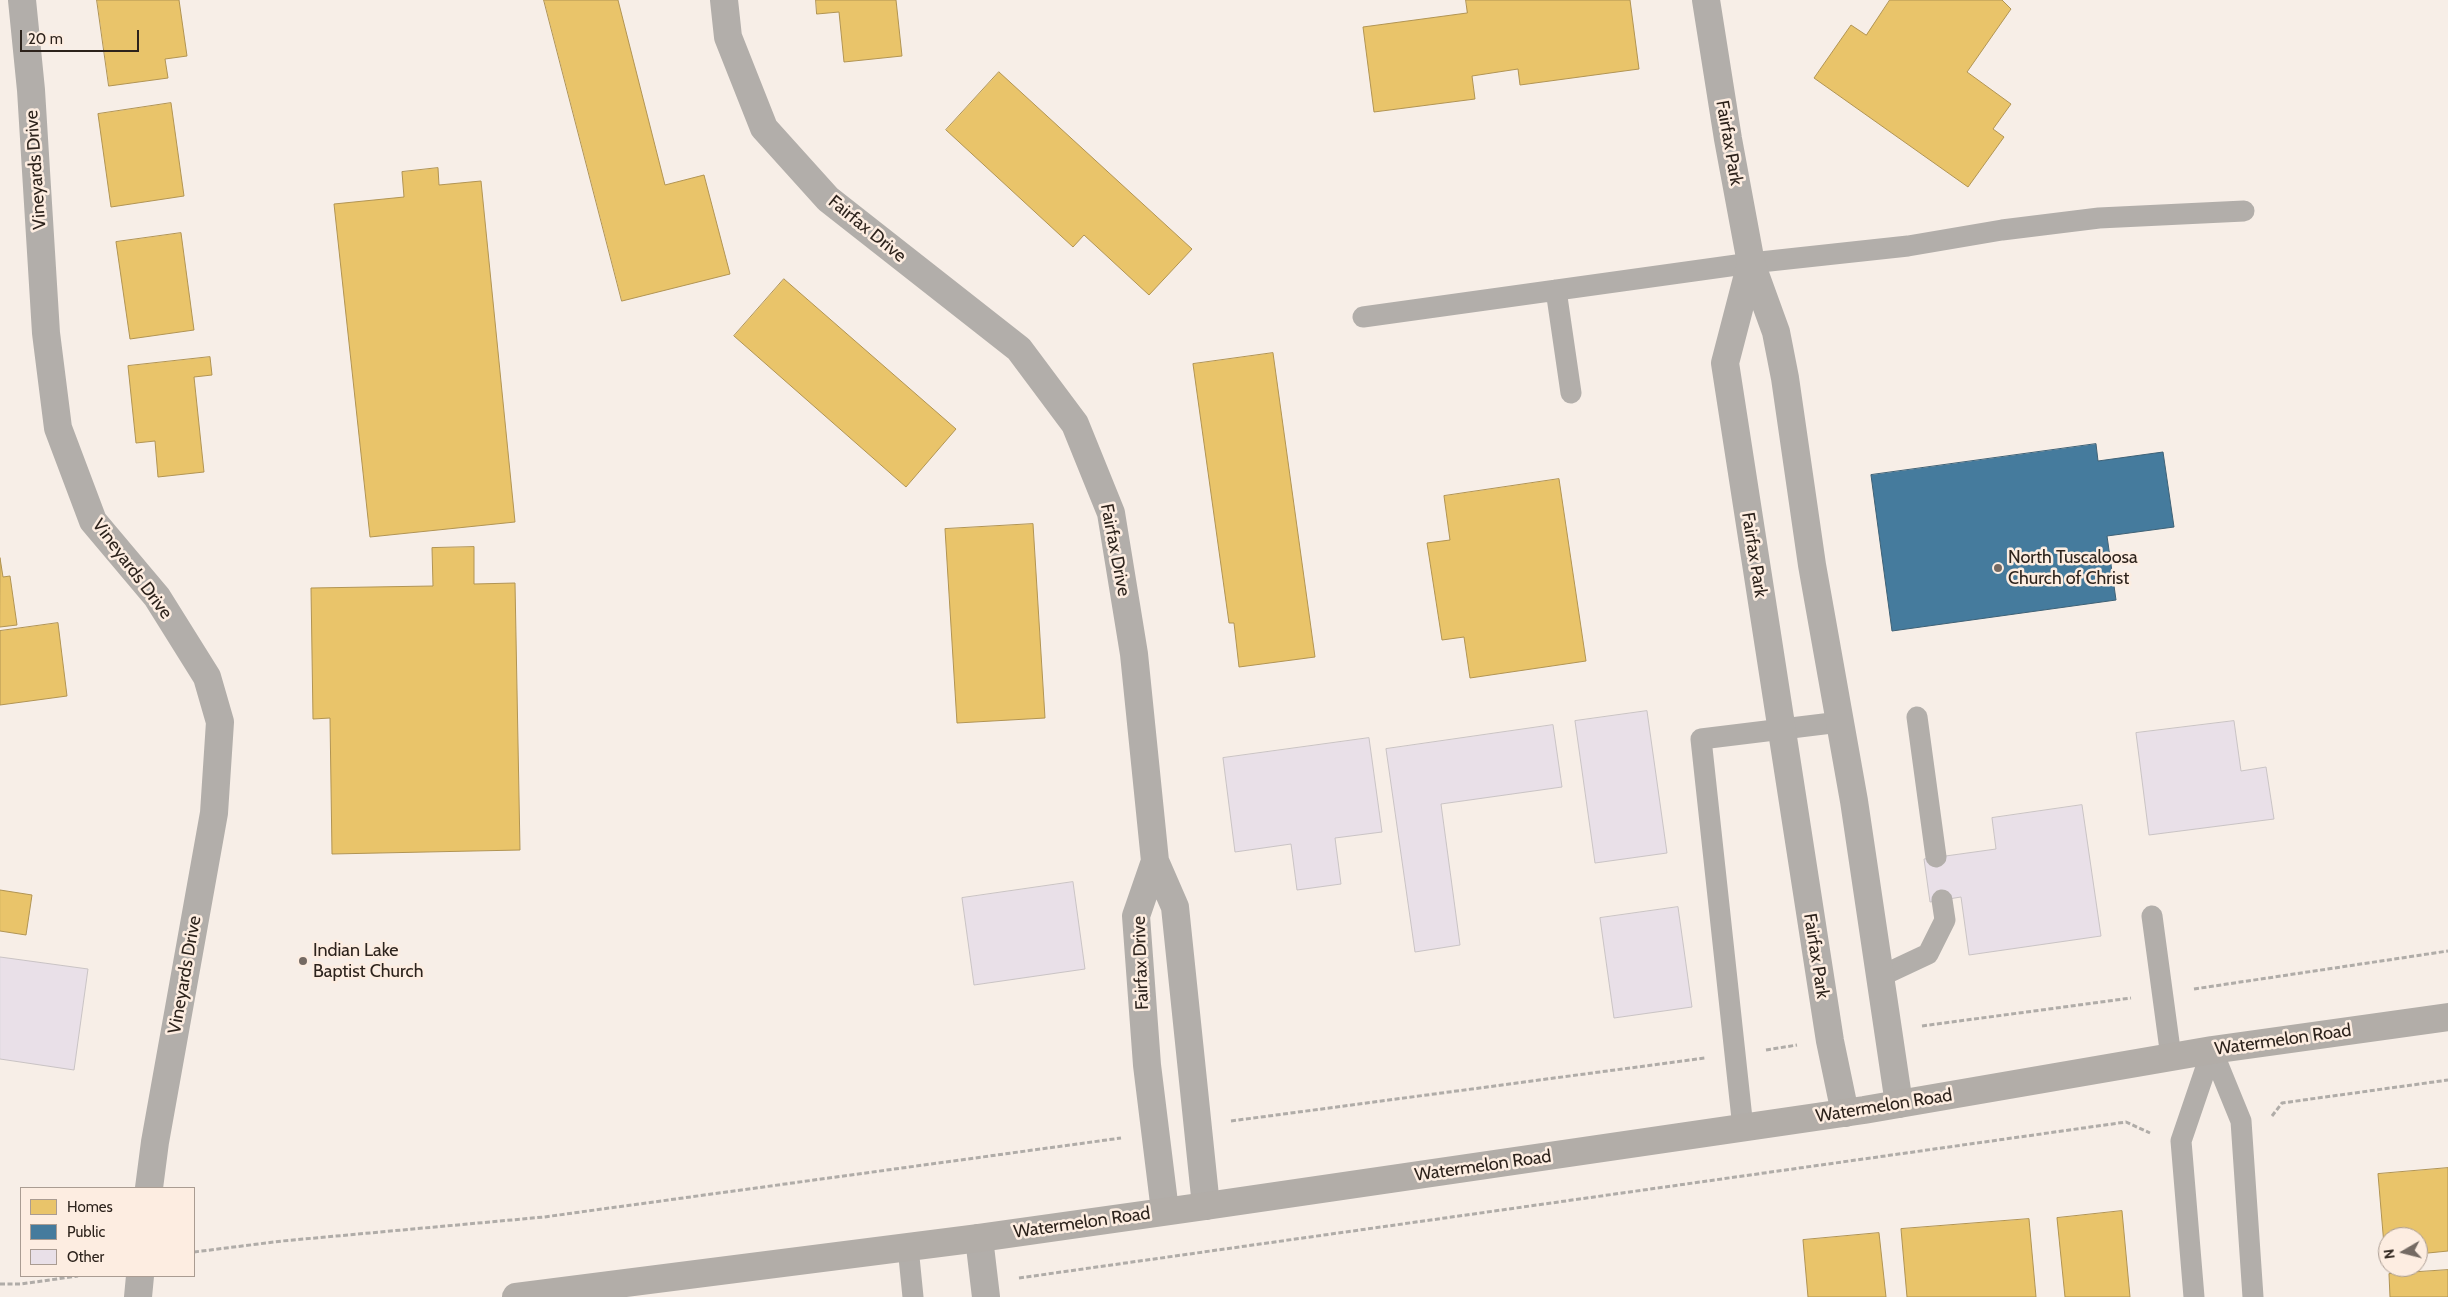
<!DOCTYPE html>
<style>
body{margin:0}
#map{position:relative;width:2448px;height:1297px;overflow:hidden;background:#f7eee7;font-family:Cabin,sans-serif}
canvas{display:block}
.legend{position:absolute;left:20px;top:1187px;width:175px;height:90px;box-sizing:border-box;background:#fdede1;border:1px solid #aa9c92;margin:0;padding:6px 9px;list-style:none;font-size:15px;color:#2d231c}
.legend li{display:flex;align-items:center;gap:10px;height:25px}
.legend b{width:25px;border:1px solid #aa9c92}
.north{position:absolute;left:2378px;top:1227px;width:50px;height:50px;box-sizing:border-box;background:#fdede1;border:1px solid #aa9c92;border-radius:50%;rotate:262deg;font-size:14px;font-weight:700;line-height:20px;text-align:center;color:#2d231c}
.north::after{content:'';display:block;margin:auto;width:18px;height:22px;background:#746a63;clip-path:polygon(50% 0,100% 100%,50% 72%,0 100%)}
.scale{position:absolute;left:20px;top:30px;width:119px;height:22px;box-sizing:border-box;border:2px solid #2d231c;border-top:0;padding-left:6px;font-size:15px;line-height:18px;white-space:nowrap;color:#2d231c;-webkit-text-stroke:4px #fdede1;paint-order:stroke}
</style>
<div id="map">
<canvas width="2448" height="1297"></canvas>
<ul class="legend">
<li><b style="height:14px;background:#e9c46a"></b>Homes</li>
<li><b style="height:14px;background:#457b9d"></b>Public</li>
<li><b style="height:14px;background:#e9e0e8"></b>Other</li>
</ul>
<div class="north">N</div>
<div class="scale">20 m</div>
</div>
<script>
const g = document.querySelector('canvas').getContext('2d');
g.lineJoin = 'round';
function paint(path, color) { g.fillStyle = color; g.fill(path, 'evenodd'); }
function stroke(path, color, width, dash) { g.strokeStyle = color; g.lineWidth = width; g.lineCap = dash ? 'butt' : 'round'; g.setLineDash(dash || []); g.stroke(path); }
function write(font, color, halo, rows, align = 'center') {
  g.font = font + ' Cabin,sans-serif'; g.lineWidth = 5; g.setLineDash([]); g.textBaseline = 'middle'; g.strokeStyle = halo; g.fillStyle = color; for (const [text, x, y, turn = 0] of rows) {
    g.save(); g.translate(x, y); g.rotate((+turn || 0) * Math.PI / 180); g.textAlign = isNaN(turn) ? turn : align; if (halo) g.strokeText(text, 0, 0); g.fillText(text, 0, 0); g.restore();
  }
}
const homes = new Path2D(`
 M 97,0 L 179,0 L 187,56 L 165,59 L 168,78 L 109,86 Z
 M 544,0 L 618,0 L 665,185 L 704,175 L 730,274 L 622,301 Z
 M 816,0 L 896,0 L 902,56 L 844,62 L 839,12 L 817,14 Z
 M 1466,0 L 1630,0 L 1639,69 L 1520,85 L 1518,69 L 1472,76 L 1475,99 L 1374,112 L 1363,27 L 1467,13 Z
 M 1890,0 L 2002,0 L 2011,9 L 1967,72 L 2011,104 L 1993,129 L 2004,137 L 1968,187 L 1814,78 L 1851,25 L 1866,35 Z
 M 999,72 L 1192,249 L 1149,295 L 1084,235 L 1073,247 L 946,130 Z
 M 171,103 L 184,196 L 111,207 L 98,114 Z
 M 438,168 L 439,185 L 481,181 L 515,522 L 370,537 L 334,204 L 404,197 L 402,172 Z
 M 181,233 L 194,330 L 130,339 L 116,242 Z
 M 784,279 L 956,429 L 906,487 L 734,336 Z
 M 1273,353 L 1315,657 L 1239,667 L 1234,623 L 1229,623 L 1193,364 Z
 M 210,357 L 212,375 L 194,377 L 204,472 L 158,477 L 155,441 L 136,443 L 128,366 Z
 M 1559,479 L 1586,661 L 1470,678 L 1464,637 L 1442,640 L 1427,543 L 1450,540 L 1444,496 Z
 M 1033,524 L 1045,718 L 957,723 L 945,529 Z
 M 474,547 L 474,584 L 515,583 L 520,850 L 332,854 L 330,718 L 313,719 L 311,588 L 433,586 L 432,548 Z
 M 0,558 L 3,577 L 10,576 L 17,625 L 0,627 Z
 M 58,623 L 67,696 L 0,705 L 0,631 Z
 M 0,890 L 32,895 L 26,935 L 0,931 Z
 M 2448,1168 L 2448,1251 L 2418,1254 L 2418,1237 L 2388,1237 L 2388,1256 L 2385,1257 L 2378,1174 Z
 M 2122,1211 L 2130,1297 L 2065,1297 L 2057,1218 Z
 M 2029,1219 L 2036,1297 L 1907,1297 L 1901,1229 Z
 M 1879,1233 L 1886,1297 L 1808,1297 L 1803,1240 Z
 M 2448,1270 L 2448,1297 L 2390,1297 L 2389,1274 Z`);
paint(homes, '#e9c46a');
stroke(homes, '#b19453', 1);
const public = new Path2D(`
 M 2096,444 L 2098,461 L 2163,452 L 2174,527 L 2107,536 L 2116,600 L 1892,631 L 1871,475 Z`);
paint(public, '#457b9d');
stroke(public, '#3e6176', 1);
const building = new Path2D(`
 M 1647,711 L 1667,853 L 1595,863 L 1575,721 Z
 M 2234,721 L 2241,771 L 2266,767 L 2274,819 L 2149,835 L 2136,733 Z
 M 1553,725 L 1562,787 L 1441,804 L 1460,945 L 1415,952 L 1386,749 Z
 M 1369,738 L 1382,832 L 1335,838 L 1341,884 L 1297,890 L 1291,844 L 1235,852 L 1223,758 Z
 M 2082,805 L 2101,936 L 1969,955 L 1961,897 L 1930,902 L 1924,859 L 1996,849 L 1992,818 Z
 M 1073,882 L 1085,969 L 974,985 L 962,898 Z
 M 1678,907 L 1692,1007 L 1614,1018 L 1600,918 Z
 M 0,957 L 88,969 L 74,1070 L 0,1059 Z`);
paint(building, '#e9e0e8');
stroke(building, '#c9c3c4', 1);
stroke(new Path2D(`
 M 2194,989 L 2448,951
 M 1922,1026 L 2131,998
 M 1766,1050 L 1797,1045
 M 2272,1116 L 2282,1103 L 2448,1080
 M 1231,1121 L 1705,1058
 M 194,1252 L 282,1241 L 544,1217 L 1121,1138
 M 1019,1278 L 2126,1122 L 2150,1133
 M 0,1284 L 21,1284 L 78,1276`), '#b0aca8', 3, [5, 2.5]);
stroke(new Path2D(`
 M 1556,290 L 1571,393
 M 1363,317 L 1751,263 L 1908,246 L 2002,230 L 2099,218 L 2244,211
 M 1917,717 L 1936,857
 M 2152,916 L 2171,1057
 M 1879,977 L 1928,954 L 1945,920 L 1942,900
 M 2212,1050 L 2241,1121 L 2253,1297
 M 1743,1128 L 1701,739 L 1840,722
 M 908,1247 L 913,1297
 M 2194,1297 L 2181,1141 L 2212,1050`), '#b2aeaa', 21);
stroke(new Path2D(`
 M 22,0 L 31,90 L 46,333 L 58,428 L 93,521 L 157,597 L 207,677 L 220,722 L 214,813 L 155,1142 L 149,1188
 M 724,0 L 728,37 L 764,128 L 828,199 L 1019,349 L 1075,424 L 1111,513 L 1134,654 L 1155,861 L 1136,916 L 1147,1065 L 1165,1211
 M 1706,0 L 1728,139 L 1751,263 L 1725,363 L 1830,1041 L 1845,1113
 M 1751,263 L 1776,332 L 1785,378 L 1812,565 L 1854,801 L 1899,1104
 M 1155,861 L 1175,907 L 1206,1206
 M 979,1238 L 986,1297
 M 138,1297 L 140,1276`), '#b2aeaa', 28);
stroke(new Path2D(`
 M 516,1297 L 979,1238 L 1206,1206 L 1864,1110 L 2212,1050 L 2448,1017`), '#b2ada8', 28);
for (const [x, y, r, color] of [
 [1998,568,5,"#746a63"],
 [303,961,5,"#746a63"]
]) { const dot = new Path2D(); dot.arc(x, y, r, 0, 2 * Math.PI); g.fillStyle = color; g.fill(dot); stroke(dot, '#fdede1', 2); }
write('18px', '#2d231c', '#fdede1', [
 ["Fairfax Park",1729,143,80],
 ["Vineyards Drive",36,170,-94],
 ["Fairfax Drive",867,229,39],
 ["Fairfax Drive",1115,550,79],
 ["Fairfax Park",1754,555,81],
 ["Vineyards Drive",132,569,53],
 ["Fairfax Park",1816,956,81],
 ["Fairfax Drive",1141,963,-92],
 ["Vineyards Drive",185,975,-80],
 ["Watermelon Road",2283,1040,-8],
 ["Watermelon Road",1884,1106,-9],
 ["Watermelon Road",1483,1166,-8],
 ["Watermelon Road",1082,1223,-8]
]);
write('18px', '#2d231c', '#fdede1', [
 ["North Tuscaloosa",2008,558],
 ["Church of Christ",2008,579],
 ["Indian Lake",313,951],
 ["Baptist Church",313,972]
], 'left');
</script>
